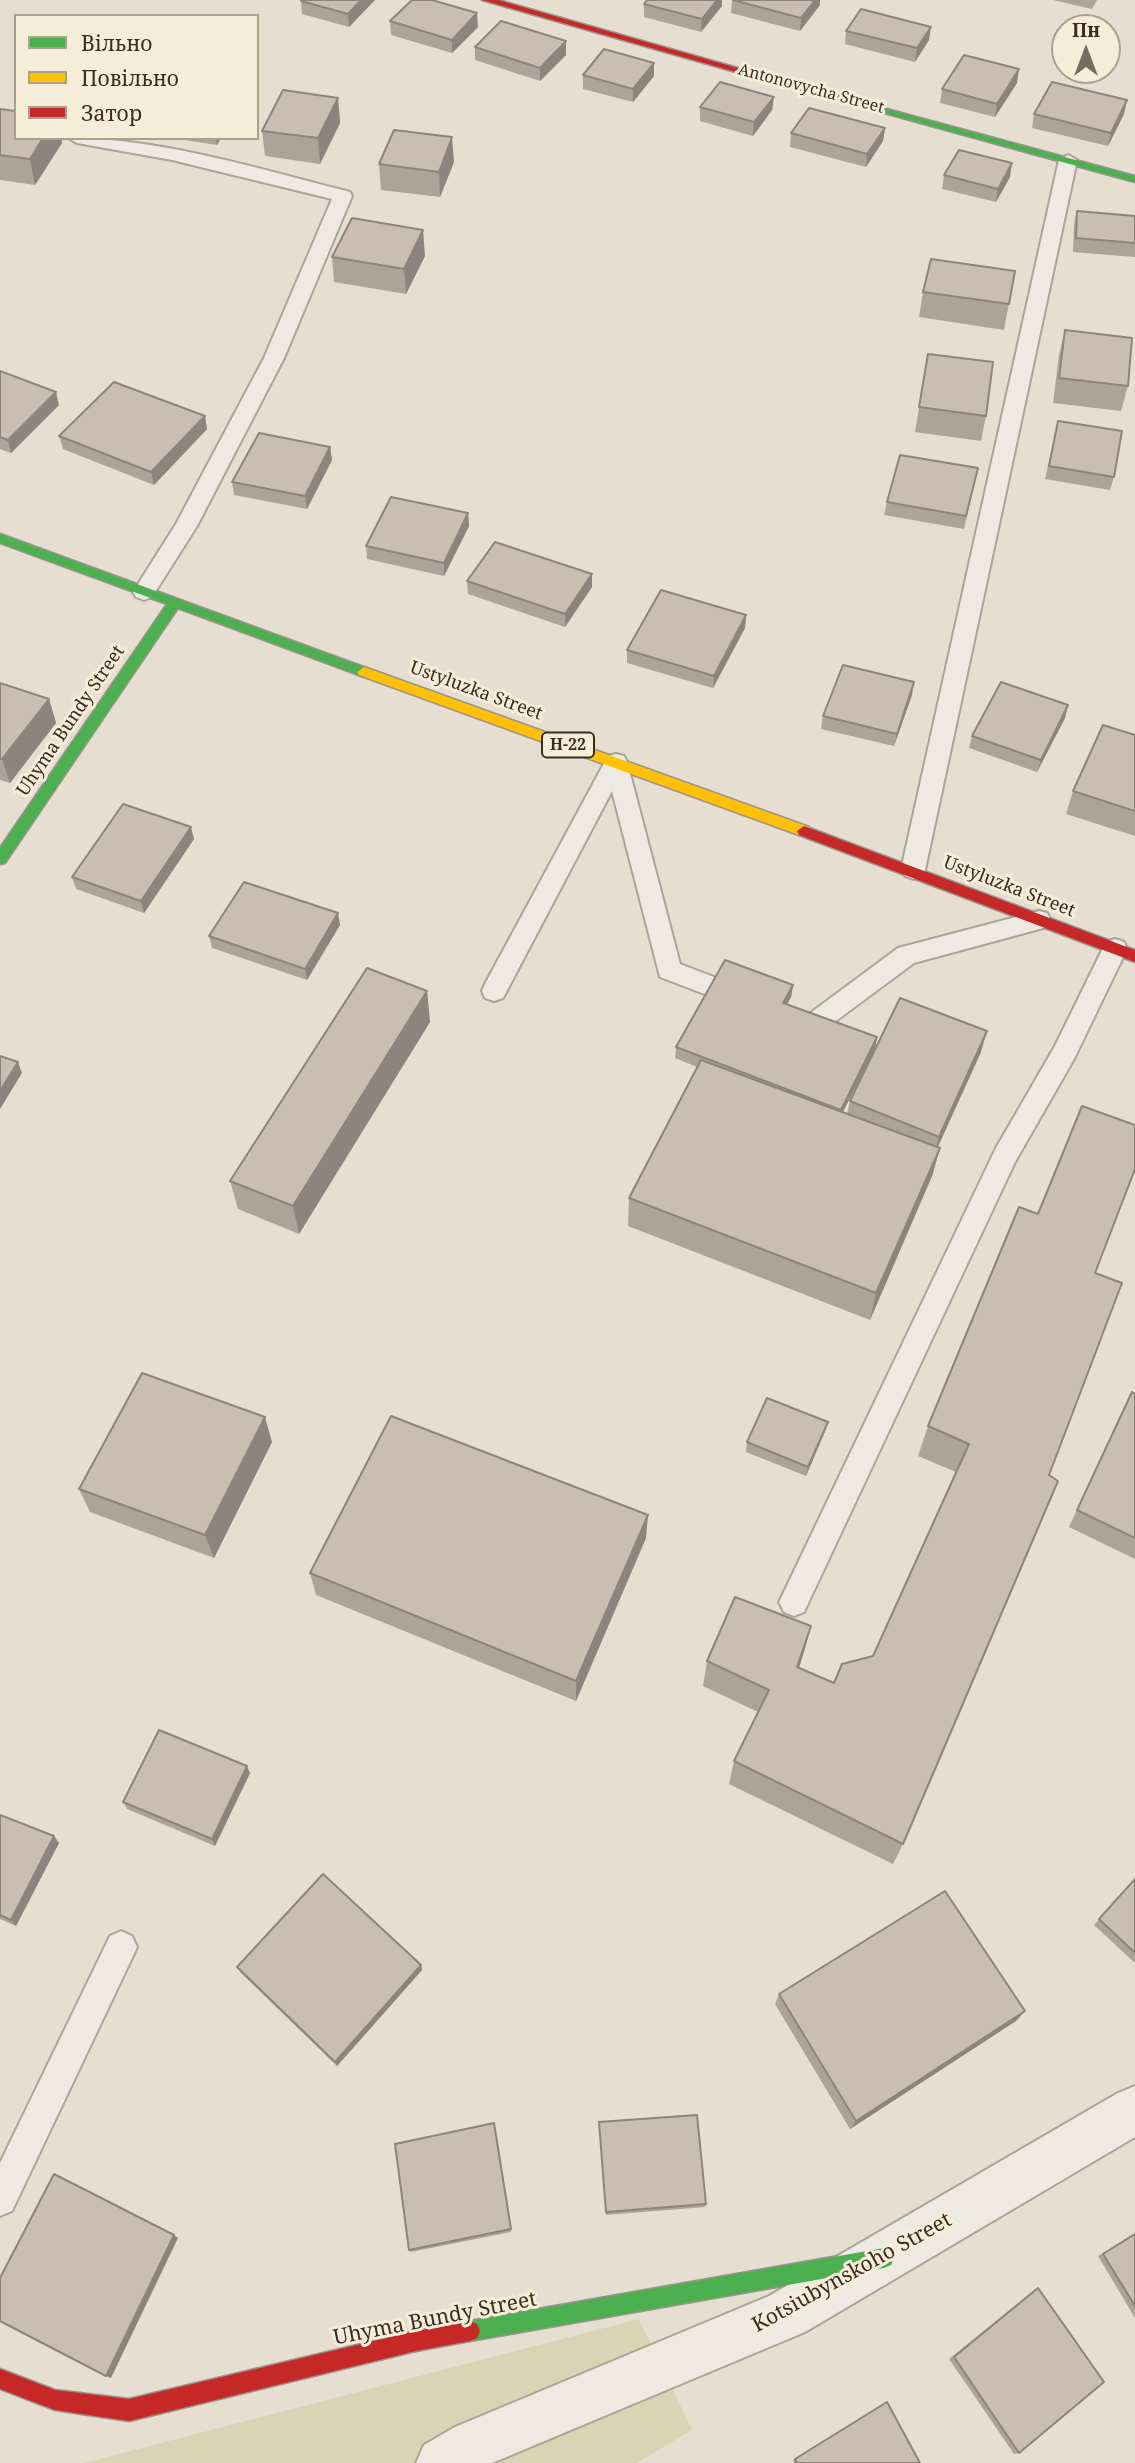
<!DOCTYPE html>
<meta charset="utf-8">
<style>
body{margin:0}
#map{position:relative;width:1135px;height:2463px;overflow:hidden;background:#e6dfd1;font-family:"Noto Serif",serif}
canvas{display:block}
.legend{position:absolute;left:14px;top:14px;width:245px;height:126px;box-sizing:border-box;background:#f6edd8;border:2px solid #aba08f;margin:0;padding:9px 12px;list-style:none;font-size:21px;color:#3b2d21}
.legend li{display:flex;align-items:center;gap:14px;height:35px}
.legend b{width:35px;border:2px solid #aba08f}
.north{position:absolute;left:1051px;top:14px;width:70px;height:70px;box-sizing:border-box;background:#f6edd8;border:2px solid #aba08f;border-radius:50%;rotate:0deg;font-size:19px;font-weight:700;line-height:28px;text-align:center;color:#3b2d21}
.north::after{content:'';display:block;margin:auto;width:24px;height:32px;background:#776b5f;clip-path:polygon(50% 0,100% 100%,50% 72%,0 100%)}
</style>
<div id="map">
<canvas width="1135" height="2463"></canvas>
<ul class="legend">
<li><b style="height:9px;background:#4caf50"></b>Вільно</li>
<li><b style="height:9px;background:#ffc107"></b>Повільно</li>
<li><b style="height:9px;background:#c62828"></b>Затор</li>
</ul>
<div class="north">Пн</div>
</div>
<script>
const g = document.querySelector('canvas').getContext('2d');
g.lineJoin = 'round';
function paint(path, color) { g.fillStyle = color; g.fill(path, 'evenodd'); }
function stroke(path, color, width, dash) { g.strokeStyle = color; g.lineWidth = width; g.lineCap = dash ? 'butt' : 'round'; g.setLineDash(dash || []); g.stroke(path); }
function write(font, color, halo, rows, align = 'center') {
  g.font = font + ' "Noto Serif",serif'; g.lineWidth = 6; g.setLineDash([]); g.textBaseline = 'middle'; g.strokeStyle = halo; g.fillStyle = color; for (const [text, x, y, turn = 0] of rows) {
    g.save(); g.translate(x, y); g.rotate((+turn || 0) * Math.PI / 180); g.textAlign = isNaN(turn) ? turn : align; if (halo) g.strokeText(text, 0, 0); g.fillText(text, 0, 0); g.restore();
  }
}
paint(new Path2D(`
 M 639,2319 L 692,2430 L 637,2463 L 84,2463 Z`), '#d6d5b4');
const lane = new Path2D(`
 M 68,138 C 161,138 259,169 350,192 L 352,196 L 284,358 L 197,526 L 152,597 L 144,600 L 136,597 L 133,592 L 176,524 L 264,358 L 332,199 L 172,160 L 77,143 Z
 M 1068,155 L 1077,160 L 925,870 L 921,876 L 913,879 L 905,876 L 901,870 L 1059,160 Z
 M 616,754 L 624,756 L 627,762 L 680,964 L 753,992 L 756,999 L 753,1006 L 744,1009 L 660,977 L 612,791 L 503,998 L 494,1001 L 485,998 L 482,991 L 485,984 L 608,756 Z
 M 1039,911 L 1047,913 L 1051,920 L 1047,927 L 914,963 L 821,1032 C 807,1037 794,1029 781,1024 L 778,1017 L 781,1010 L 790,1007 L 809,1014 L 898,948 Z
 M 1115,939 L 1124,942 L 1127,949 L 1074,1059 L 1015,1162 L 804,1612 L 794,1616 L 784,1612 L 779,1602 L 784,1592 L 996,1148 L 1055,1046 L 1106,942 Z
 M 121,1931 L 132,1936 L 137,1947 L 132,1958 L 12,2211 L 0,2216 L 0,2163 L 110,1936 Z`);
const street = new Path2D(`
 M 1135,2086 L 1135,2137 L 805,2332 L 492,2463 L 416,2463 L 424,2445 L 455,2427 L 769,2296 L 1118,2093 Z`);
const fast = new Path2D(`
 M 757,74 L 1135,176 L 1135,182 L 757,78 Z
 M 0,534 L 369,669 L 371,672 L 364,677 L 359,675 L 178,608 L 5,863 L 0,864 L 0,848 L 167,604 L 0,543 Z
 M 884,2248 L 891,2251 L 894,2258 L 891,2265 L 884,2268 L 470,2341 L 463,2338 L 460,2331 L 463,2324 L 470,2321 Z`);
const slow = new Path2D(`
 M 364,667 L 809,827 L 811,831 L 809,835 L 799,835 L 359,675 L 357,672 Z`);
const jam = new Path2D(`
 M 482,0 L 498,0 L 766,76 L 757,78 Z
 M 804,826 L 1135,950 L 1135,962 L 799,835 L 797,831 Z
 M 470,2321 L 477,2324 L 480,2331 L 477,2338 L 470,2341 L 416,2351 L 129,2421 L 55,2410 L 0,2389 L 0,2369 L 55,2390 L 129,2399 L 416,2331 Z`);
stroke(lane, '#aca499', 4);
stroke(street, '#aca499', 4);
stroke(fast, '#9b948a', 3);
stroke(slow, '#9b948a', 3);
stroke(jam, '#9b948a', 3);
paint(lane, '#eeeae2');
paint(street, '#eeeae2');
paint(fast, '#4caf50');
paint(slow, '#ffc107');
paint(jam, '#c62828');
paint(new Path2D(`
 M 375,0 L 349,27 L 302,14 L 301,1 Z
 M 732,0 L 820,0 L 820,5 L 800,31 L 731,13 Z
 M 1053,0 L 1097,0 L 1092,9 Z
 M 644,4 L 722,6 L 701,32 L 644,17 Z
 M 390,21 L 478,27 L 452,53 L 391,35 Z
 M 846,31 L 929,40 L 915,62 L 845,44 Z
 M 475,47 L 566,55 L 540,81 L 475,60 Z
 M 654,63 L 654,76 L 633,102 L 583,89 L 583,75 Z
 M 1017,83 L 995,117 L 940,103 L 942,89 Z
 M 774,97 L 772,110 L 753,136 L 700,121 L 700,107 Z
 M 338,98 L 340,123 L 320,164 L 265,156 L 262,131 Z
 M 0,109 L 43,138 L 61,138 L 62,143 L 35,185 L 0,180 Z
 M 1034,114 L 1124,114 L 1108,146 L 1032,128 Z
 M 885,128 L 883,141 L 866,167 L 790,147 L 791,133 Z
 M 171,138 L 221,138 L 217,145 Z
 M 454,162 L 440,197 L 381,190 L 379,164 Z
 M 944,175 L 1010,177 L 996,202 L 942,189 Z
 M 1077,211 L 1135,216 L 1135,257 L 1073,252 L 1074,224 Z
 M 425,256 L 406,294 L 334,282 L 332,257 Z
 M 1015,271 L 1004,330 L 919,317 L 923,292 Z
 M 1065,330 L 1128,386 L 1121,411 L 1053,403 L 1059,355 Z
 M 928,354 L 986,416 L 981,441 L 915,432 Z
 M 0,371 L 59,405 L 11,453 L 0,449 Z
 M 205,416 L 207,429 L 154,485 L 63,449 L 59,436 Z
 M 1058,421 L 1114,477 L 1110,490 L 1045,479 Z
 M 330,447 L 332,460 L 307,509 L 234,495 L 232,482 Z
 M 975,481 L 964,529 L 884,515 L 887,502 Z
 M 468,513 L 469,526 L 444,576 L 367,559 L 366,546 Z
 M 467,581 L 592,587 L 565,627 L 468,594 Z
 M 746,615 L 745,628 L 713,688 L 627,663 L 627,650 Z
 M 0,683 L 49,699 L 56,723 L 10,783 L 0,780 Z
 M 912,695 L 894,746 L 821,729 L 823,716 Z
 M 1068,705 L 1065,718 L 1037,772 L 969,748 L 972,736 Z
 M 1135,735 L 1135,836 L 1066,814 L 1073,791 Z
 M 194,839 L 144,913 L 76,889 L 72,877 Z
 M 340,925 L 307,980 L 212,948 L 209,936 Z
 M 793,985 L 791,997 L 787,1004 L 877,1037 L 875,1049 L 843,1112 L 847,1114 L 850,1101 L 981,1052 L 938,1147 L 940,1148 L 932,1176 L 870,1320 L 628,1226 L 629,1198 L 697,1067 L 675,1058 L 676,1047 Z
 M 427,991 L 430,1022 L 299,1234 L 238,1209 L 230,1181 Z
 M 1095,1273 L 903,1844 L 893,1864 L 729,1784 L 734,1761 L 758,1712 L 703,1686 L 707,1661 L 811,1626 L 799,1668 L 834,1683 L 873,1656 L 956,1472 L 918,1456 L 928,1426 Z
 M 1132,1392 L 1135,1394 L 1135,1559 L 1069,1527 Z
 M 828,1422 L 825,1431 L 806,1476 L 746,1452 L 747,1442 Z
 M 272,1442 L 214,1558 L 90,1512 L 79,1489 Z
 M 646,1538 L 576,1701 L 316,1595 L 310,1573 Z
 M 250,1773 L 215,1846 L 127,1809 L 123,1802 Z
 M 0,1815 L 59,1843 L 16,1926 L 0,1919 Z
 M 1135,1879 L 1135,1963 L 1094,1925 Z
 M 421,1965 L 422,1970 L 337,2066 L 241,1973 L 237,1967 Z
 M 779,1994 L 1025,2011 L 1016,2021 L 850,2129 L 775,2004 Z
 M 599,2122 L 706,2204 L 705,2207 L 606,2215 Z
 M 494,2123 L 511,2232 L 411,2252 L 409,2250 Z
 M 1135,2233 L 1135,2318 L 1098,2256 Z
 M 1038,2288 L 1019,2453 L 1014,2454 L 949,2359 L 1033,2291 Z
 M 887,2402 L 920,2463 L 794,2463 L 793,2460 Z`), '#aea399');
paint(new Path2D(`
 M 361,0 L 375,0 L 349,27 L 348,14 Z
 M 717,0 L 722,0 L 722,6 L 701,32 L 702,19 Z
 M 815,0 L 820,0 L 820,5 L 800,31 L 801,18 Z
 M 477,13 L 478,27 L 452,53 L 452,40 Z
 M 931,27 L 929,40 L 915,62 L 917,48 Z
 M 566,41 L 566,55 L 540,81 L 540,68 Z
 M 654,63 L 654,76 L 633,102 L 633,89 Z
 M 1019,69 L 1017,83 L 995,117 L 997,104 Z
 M 774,97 L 772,110 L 753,136 L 754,122 Z
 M 338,98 L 340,123 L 320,164 L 318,138 Z
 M 1127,100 L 1124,114 L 1108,146 L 1111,133 Z
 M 885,128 L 883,141 L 866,167 L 867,154 Z
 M 452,137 L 454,162 L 440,197 L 439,172 Z
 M 43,138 L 61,138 L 62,143 L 35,185 L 30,159 Z
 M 216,138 L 221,138 L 217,145 Z
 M 1012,163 L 1010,177 L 996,202 L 998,189 Z
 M 423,230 L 425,256 L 406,294 L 404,269 Z
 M 56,392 L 59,405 L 11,453 L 8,440 Z
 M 205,416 L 207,429 L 154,485 L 151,472 Z
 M 330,447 L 332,460 L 307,509 L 305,496 Z
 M 468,513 L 469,526 L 444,576 L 444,563 Z
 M 592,574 L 592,587 L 565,627 L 565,614 Z
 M 746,615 L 745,628 L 713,688 L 714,676 Z
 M 914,682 L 912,695 L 894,746 L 897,734 Z
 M 49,699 L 56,723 L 10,783 L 2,759 Z
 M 1068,705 L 1065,718 L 1037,772 L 1041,760 Z
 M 191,827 L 194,839 L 144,913 L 141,901 Z
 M 338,913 L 340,925 L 307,980 L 305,969 Z
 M 793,985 L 791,997 L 782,1014 L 783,1003 Z
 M 427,991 L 430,1022 L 299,1234 L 293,1206 Z
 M 987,1031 L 981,1052 L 933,1157 L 939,1137 Z
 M 877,1037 L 875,1049 L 838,1121 L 841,1110 Z
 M 18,1062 L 22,1073 L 0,1109 L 0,1091 Z
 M 940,1148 L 932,1176 L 870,1320 L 876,1293 Z
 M 265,1417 L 272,1442 L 214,1558 L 205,1535 Z
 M 828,1422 L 825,1431 L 806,1476 L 808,1467 Z
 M 648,1515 L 646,1538 L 576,1701 L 576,1681 Z
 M 811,1626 L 804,1652 L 791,1692 L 797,1667 Z
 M 247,1766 L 250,1773 L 215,1846 L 212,1839 Z
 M 54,1836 L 59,1843 L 16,1926 L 11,1920 Z
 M 421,1965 L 422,1970 L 337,2066 L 335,2062 Z
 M 1025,2011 L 1016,2021 L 850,2129 L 856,2121 Z
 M 174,2235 L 178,2238 L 111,2378 L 106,2376 Z`), '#8d857d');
const building = new Path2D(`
 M 302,0 L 361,0 L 348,14 L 301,1 Z
 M 412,0 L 432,0 L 477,13 L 452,40 L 390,21 Z
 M 647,0 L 717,0 L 702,19 L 644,4 Z
 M 733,0 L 815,0 L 801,18 Z
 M 861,9 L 931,27 L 917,48 L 846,31 Z
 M 501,21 L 566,41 L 540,68 L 475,47 Z
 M 604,49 L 654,63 L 633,89 L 583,75 Z
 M 964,55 L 1019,69 L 997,104 L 942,89 Z
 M 720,82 L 774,97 L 754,122 L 700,107 Z
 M 1052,82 L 1127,100 L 1111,133 L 1034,114 Z
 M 283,90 L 338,98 L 318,138 L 262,131 Z
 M 809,108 L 885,128 L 867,154 L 791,133 Z
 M 0,109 L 16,111 L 16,138 L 43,138 L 30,159 L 0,155 Z
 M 394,130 L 452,137 L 439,172 L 379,164 Z
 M 959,150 L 1012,163 L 998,189 L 944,175 Z
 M 1077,211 L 1135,216 L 1135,243 L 1076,238 Z
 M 352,218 L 423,230 L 404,269 L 332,257 Z
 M 931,259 L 1015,271 L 1009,304 L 923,292 Z
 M 1065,330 L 1132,338 L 1128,386 L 1059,378 Z
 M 928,354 L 993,362 L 986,416 L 919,407 Z
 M 0,371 L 56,392 L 8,440 L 0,437 Z
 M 114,382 L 205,416 L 151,472 L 59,436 Z
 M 1058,421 L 1122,431 L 1114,477 L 1049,466 Z
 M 259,433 L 330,447 L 305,496 L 232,482 Z
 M 900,455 L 978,468 L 966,516 L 887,502 Z
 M 391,497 L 468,513 L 444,563 L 366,546 Z
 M 495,542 L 592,574 L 565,614 L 467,581 Z
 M 661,590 L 746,615 L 714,676 L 627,650 Z
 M 843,665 L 914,682 L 897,734 L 823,716 Z
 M 1001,682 L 1068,705 L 1041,760 L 972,736 Z
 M 0,683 L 49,699 L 2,759 L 0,759 Z
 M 1103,725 L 1135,735 L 1135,811 L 1073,791 Z
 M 123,804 L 191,827 L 141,901 L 72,877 Z
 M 244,882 L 338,913 L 305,969 L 209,936 Z
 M 725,960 L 793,985 L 783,1003 L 877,1037 L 841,1110 L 676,1047 Z
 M 367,968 L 427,991 L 293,1206 L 230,1181 Z
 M 900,998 L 987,1031 L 939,1137 L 850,1101 Z
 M 0,1056 L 18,1062 L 0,1091 Z
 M 701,1060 L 940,1148 L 876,1293 L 629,1198 Z
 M 1082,1106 L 1135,1125 L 1135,1169 L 1095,1273 L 1122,1283 L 1049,1475 L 1058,1481 L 903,1844 L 734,1761 L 769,1690 L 707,1661 L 735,1597 L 811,1626 L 797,1667 L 834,1683 L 842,1664 L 873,1656 L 969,1444 L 928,1426 L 1019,1207 L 1038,1214 Z
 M 142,1373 L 265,1417 L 205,1535 L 79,1489 Z
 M 1132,1392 L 1135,1394 L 1135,1538 L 1077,1510 Z
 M 767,1398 L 828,1422 L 808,1467 L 747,1442 Z
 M 391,1416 L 648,1515 L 576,1681 L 310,1573 Z
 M 159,1730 L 247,1766 L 212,1839 L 123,1802 Z
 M 0,1815 L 54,1836 L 11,1920 L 0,1915 Z
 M 323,1874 L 421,1965 L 335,2062 L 237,1967 Z
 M 1135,1879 L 1135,1953 L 1099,1919 Z
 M 945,1891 L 1025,2011 L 856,2121 L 779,1994 Z
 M 697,2115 L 706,2204 L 606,2212 L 599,2122 Z
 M 494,2123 L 511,2229 L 409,2250 L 395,2144 Z
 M 54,2174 L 174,2235 L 106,2376 L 0,2321 L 0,2278 Z
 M 1135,2234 L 1135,2306 L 1103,2254 Z
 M 1038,2288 L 1104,2382 L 1019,2453 L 954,2357 Z
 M 887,2402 L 920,2463 L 797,2463 L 795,2459 Z`);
paint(building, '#cabeb2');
stroke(building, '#8d857d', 2);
write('16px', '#3b2d21', '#f6edd8', [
 ["Antonovycha Street",811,89,15]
]);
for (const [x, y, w] of [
 [568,745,52]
]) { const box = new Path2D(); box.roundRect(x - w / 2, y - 12.5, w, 25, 5); g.fillStyle = '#f6edd8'; g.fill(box); stroke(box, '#3b2d21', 2); }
write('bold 16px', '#3b2d21', null, [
 ["Н-22",568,745]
]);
write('18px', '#3b2d21', '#f6edd8', [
 ["Ustyluzka Street",476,691,20],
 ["Uhyma Bundy Street",71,721,-56],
 ["Ustyluzka Street",1009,887,21]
]);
write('21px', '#3b2d21', '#f6edd8', [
 ["Kotsiubynskoho Street",852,2273,-29],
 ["Uhyma Bundy Street",435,2319,-11]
]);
</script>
